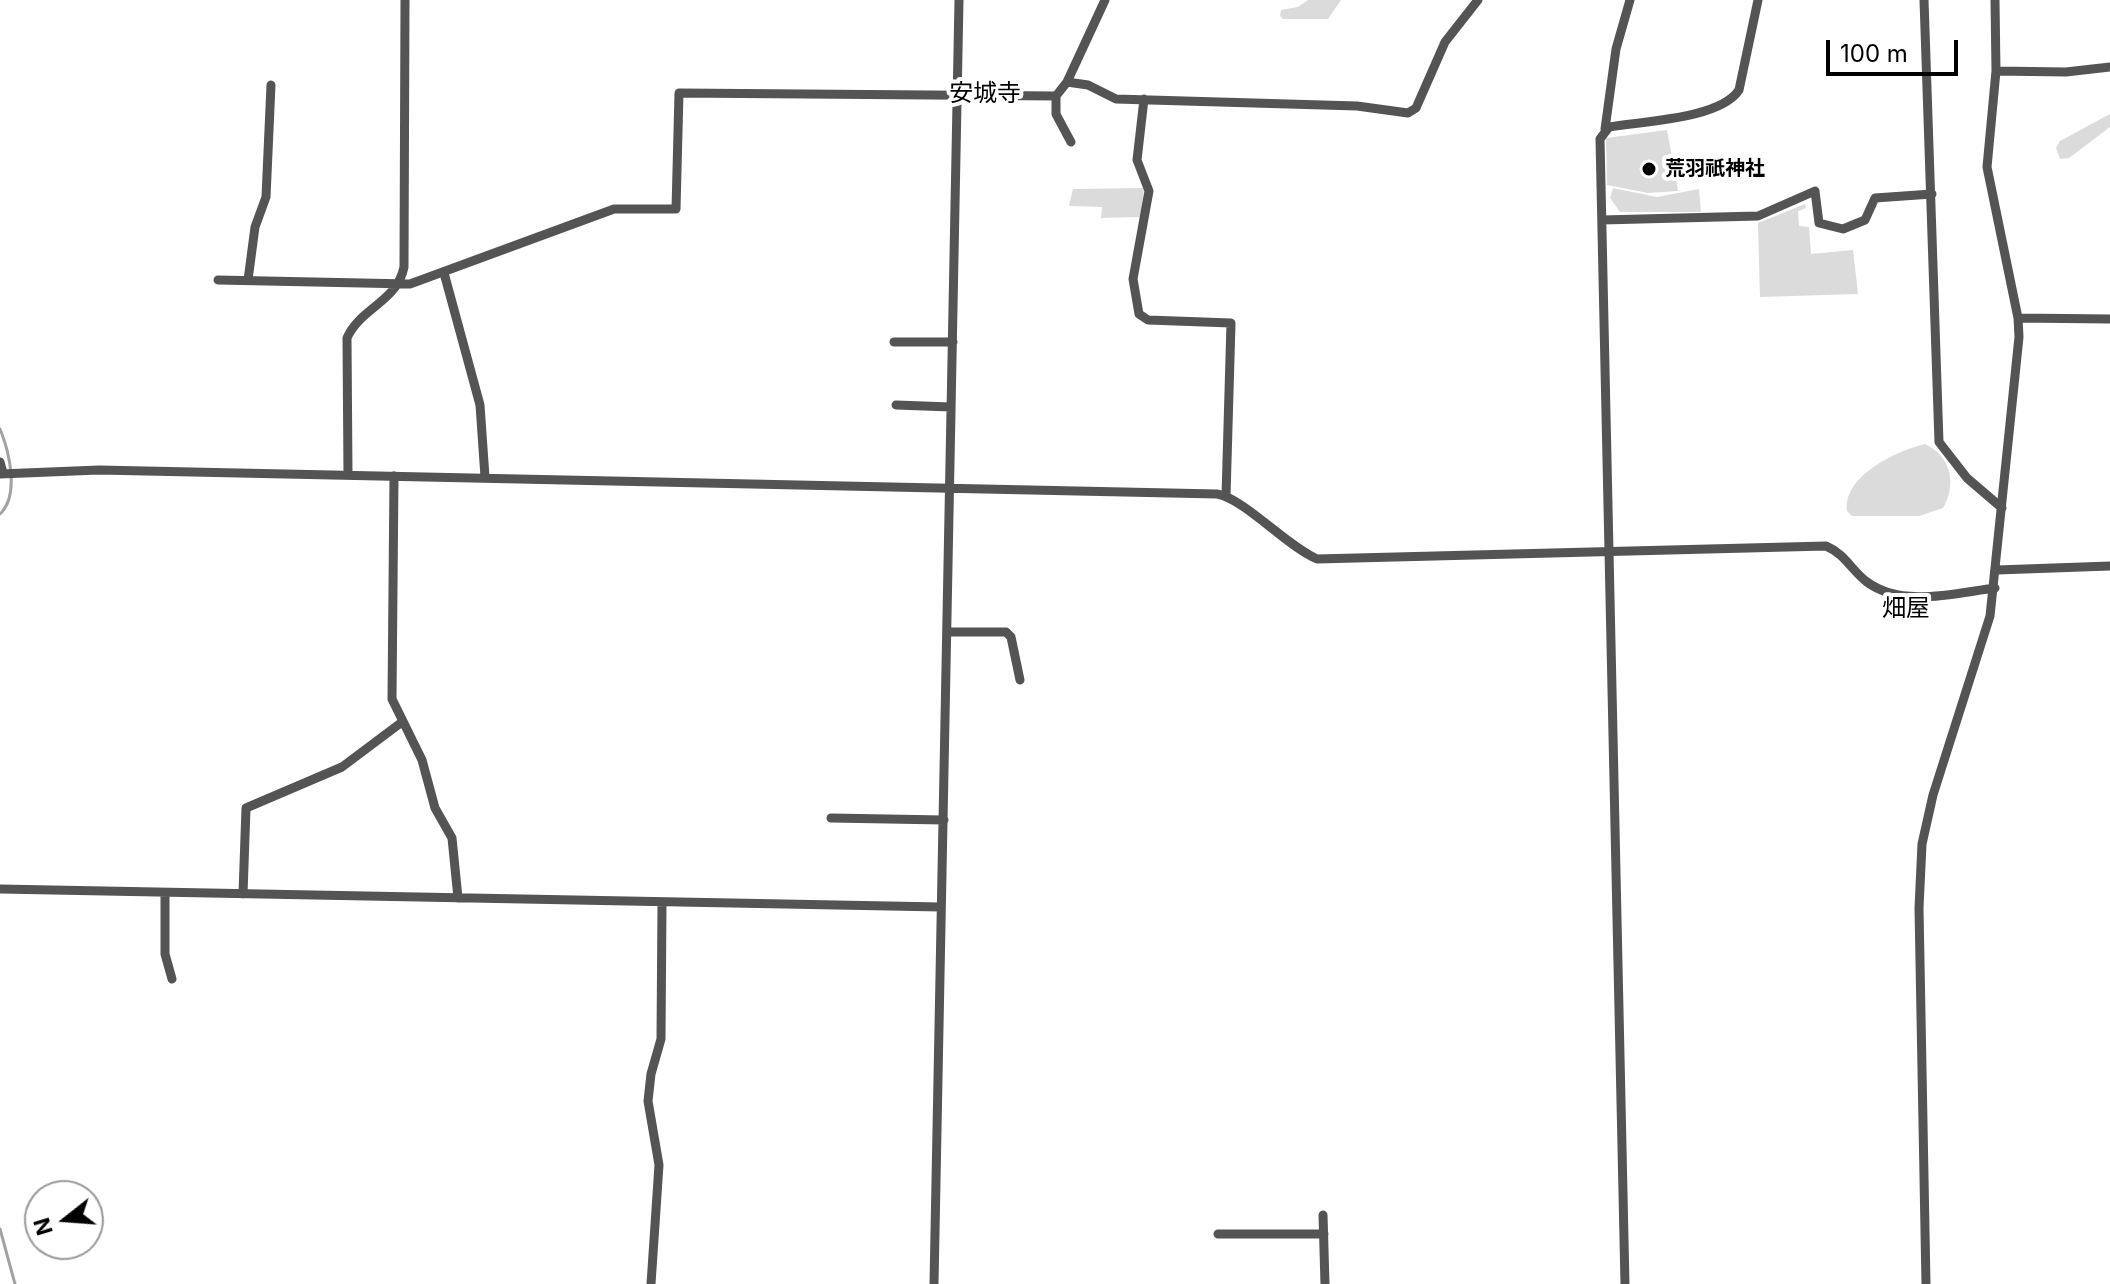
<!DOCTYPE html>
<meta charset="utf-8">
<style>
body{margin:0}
#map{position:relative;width:2110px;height:1284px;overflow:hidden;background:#fff;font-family:Inter,sans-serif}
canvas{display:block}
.north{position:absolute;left:24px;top:1180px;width:80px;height:80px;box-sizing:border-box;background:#fff;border:2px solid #999;border-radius:50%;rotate:253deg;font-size:22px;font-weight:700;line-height:32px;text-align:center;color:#000}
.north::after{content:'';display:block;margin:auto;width:28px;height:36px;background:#000;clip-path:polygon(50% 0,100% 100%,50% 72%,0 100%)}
.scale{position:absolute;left:1826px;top:40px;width:132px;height:36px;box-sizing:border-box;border:4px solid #000;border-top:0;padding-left:10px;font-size:24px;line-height:28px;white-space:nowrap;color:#000;-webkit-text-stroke:6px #fff;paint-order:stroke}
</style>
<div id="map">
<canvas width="2110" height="1284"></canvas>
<div class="north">N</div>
<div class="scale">100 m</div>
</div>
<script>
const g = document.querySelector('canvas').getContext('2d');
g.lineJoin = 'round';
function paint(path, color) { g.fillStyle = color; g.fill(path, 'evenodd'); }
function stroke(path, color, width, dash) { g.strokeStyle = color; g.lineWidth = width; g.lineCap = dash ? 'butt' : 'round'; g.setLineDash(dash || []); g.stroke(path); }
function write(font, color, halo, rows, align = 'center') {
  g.font = font + ' Inter,"Noto Sans JP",sans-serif'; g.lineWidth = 8; g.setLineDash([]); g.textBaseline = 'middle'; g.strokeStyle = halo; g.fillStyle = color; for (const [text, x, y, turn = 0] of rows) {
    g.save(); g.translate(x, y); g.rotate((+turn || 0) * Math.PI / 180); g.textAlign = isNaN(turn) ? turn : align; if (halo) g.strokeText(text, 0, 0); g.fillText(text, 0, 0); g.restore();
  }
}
paint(new Path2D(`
 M 1308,0 L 1341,0 L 1328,19 L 1283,19 L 1280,16 L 1281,10 L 1298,7 Z
 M 2110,114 L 2110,127 L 2069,158 L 2060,159 L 2056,148 L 2060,141 Z
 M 1667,130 L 1678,191 L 1648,193 L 1607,185 L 1606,138 Z
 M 1144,188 L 1141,217 L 1101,218 L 1102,207 L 1069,206 L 1073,189 Z
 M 1613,188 L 1657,197 L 1699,189 L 1701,212 L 1620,212 L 1610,198 Z
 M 1805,204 L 1806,208 L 1798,211 L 1799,226 L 1809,227 L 1811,254 L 1853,250 L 1858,294 L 1760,297 L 1758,223 Z
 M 1925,444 C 1951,456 1957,484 1943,508 L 1919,516 L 1852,516 L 1847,511 C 1843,476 1896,451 1925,444 Z`), '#dbdbdb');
stroke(new Path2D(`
 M 0,429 C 9,451 20,495 0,514
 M 0,1229 L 15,1284`), '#a2a2a2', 3);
stroke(new Path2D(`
 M 1924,0 L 1939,442 L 1967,478 L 2002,508
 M 1996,71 L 2066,72 L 2110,67
 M 1067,82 L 1088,85 L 1116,99 L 1357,106 L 1408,113 L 1416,108 L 1445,42 L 1478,0
 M 1056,96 L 1056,114 L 1071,142
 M 1144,99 L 1137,160 L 1149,191 L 1133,279 L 1139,314 L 1148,320 L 1231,323 L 1226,496
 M 1605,129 L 1616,49 L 1630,0
 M 1602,220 L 1758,216 L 1815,191 L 1819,223 L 1843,229 L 1865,220 L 1875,198 L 1932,194
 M 444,273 L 480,405 L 485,477
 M 218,280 L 410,284 L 614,209 L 676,209 L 679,93 L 1056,96 L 1067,82 L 1105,0
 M 248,280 L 255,227 L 266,197 L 271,85
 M 2018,318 L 2110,319
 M 894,342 L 953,342
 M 896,405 L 951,407
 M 0,462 L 3,473
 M 0,474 L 99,470 L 1217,494 C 1245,499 1285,545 1317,559 L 1826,546 C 1845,554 1852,571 1867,582 C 1902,608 1955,593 1995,588
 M 348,475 L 347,338 C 360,308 397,302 404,267 L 405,0
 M 394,476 L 392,699 L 422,760 L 435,808 L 452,838 L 458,898
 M 1997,570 L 2110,566
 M 947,632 L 1006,632 L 1011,637 L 1020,680
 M 831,818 L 944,820
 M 0,889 L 941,907
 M 165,893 L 165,954 L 172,979
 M 243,894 L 246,808 L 342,767 L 402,722
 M 1323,1215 L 1325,1284
 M 1218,1234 L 1324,1234
 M 651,1284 L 659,1165 L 648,1101 L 651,1074 L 661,1039 L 662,903
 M 934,1284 L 959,0
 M 1625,1284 L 1600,139 L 1609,127 C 1643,121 1720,119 1739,90 L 1758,0
 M 1926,1284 L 1919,908 L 1922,844 L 1933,795 L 1990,616 L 2019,337 L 2018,318 L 1987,167 L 1996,71 L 1995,0`), '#545454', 9);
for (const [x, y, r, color] of [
 [1649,169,8,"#000"]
]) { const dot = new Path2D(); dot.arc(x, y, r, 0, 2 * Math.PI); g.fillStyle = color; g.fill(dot); stroke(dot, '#fff', 3); }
write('bold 20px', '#000', '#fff', [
 ["荒羽祇神社",1665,169]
], 'left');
write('24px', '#000', '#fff', [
 ["安城寺",985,94],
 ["畑屋",1906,609]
]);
</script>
